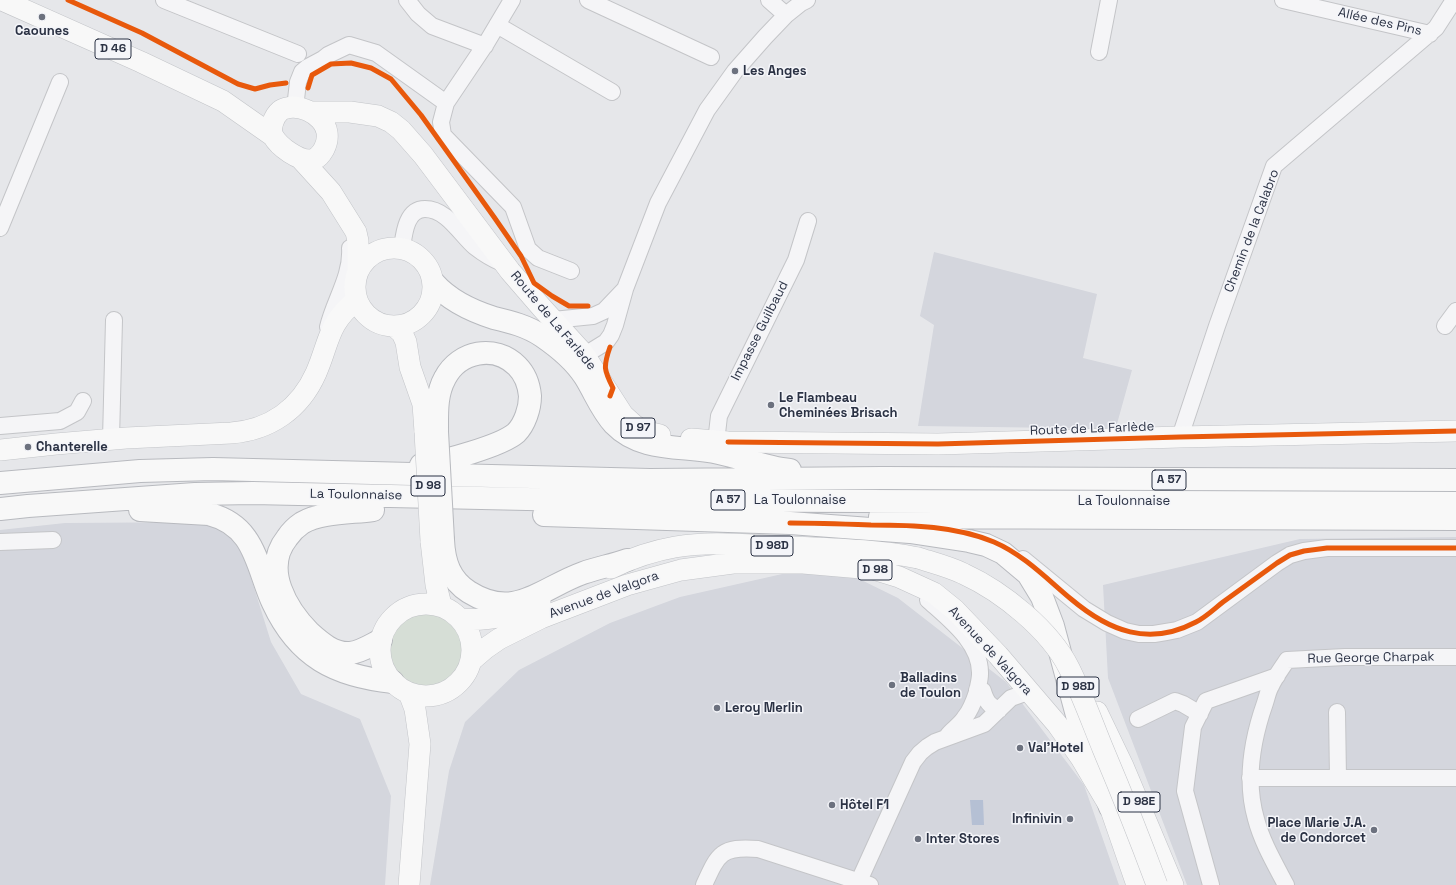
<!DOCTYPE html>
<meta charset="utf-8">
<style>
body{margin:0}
canvas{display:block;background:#e6e7ea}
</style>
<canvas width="1456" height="885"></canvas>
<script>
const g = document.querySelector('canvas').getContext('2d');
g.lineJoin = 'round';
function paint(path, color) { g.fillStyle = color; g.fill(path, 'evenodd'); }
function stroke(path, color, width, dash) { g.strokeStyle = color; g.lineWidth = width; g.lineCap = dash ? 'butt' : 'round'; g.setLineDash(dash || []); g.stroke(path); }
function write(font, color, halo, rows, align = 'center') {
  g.font = font + ' "Space Grotesk",sans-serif'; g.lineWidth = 3; g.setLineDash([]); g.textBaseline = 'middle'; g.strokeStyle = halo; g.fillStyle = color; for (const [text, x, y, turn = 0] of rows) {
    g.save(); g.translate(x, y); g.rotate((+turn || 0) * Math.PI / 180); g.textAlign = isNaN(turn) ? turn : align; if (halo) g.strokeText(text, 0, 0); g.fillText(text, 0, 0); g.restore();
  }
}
paint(new Path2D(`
 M 934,252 L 1097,294 L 1083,358 L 1132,370 L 1115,431 L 1061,428 L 918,426 L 934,325 L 920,316 Z
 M 208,522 L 237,543 L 247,565 L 271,642 L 301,694 L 360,719 L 391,796 L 385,885 L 0,885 L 0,530 L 65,523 Z
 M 1456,537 L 1456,885 L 1187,885 L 1108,678 L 1103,585 L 1300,539 Z
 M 800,570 L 845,572 L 898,598 L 1006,682 L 1084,785 L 1119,885 L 430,885 L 449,771 L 465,722 L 519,670 L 610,623 L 680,597 Z`), '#d4d6dd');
paint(new Path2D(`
 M390 649a37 37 0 1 1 74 0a37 37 0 1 1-74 0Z`), '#d6ded6');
paint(new Path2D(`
 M 983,800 L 984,825 L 972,825 L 970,800 Z`), '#b5c0d4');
const minor = new Path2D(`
 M 164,0 L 298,54
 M 407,0 L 418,14 L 432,26 L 485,46
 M 588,0 L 711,57
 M 769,0 L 786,15
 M 1283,0 L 1430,34
 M 497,25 L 612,92
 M 1099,52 L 1109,0
 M 446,103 L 441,122 L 443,135 L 513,207 L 528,249 L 538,258 L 571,271
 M 295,108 L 298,82 L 302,72 L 308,67 L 323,59 L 328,55 L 349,45 L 376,53 L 446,103 L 487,42 L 512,0
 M 0,228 L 60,82
 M 402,248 C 404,234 406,209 425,209 C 447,209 460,234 475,247 C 484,254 492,259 502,263
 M 553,320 L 593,316 L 604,311 L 624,290
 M 1445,326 L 1456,311
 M 328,327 C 334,301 352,276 350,248
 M 585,355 L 606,342 L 611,335 L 615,325 L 625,289 L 658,203 L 707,110 L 735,71 L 765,37 L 786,15 L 801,3 L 807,0
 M 0,426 L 60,421 L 77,412 L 83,401
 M 1180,437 L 1217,326 L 1274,166 L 1436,28 L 1454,0
 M 111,439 L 114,320
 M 716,442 L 719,416 L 796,260 L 808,221
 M 0,542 L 53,540
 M 1023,559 L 1084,609 L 1107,623 L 1125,631 L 1139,634 L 1154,634 L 1166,632 L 1177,630 L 1197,622 L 1277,563 L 1290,555 L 1304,551 L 1327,548 L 1456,548
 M 928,600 C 949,619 981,643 980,674 C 980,680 978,686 977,692 C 974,701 971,710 965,717 C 961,724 953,729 948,735
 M 977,690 L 983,691 C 986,701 989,706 999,710
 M 1337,712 L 1338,778
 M 1138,719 L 1175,701 L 1183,704 L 1200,714
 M 1250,778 L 1456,778
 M 859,881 L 913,762 L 920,753 L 927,747 L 935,742 L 984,724 L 1011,698 L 1028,692
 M 704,885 C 718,854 721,846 758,849 L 870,885
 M 1211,885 L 1185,791 L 1193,727 L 1206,701 L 1277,676
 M 1286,885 C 1275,864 1262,842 1256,819 C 1245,781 1252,740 1265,703 C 1267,697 1268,691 1271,686 C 1275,677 1282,668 1287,660 L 1345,657 L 1456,657`);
const major = new Path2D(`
 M 2,0 L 141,62 L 223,101 L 273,136
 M 292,107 C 313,108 336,125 324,149 C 321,154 318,159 311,160 C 299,161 279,147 273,136 C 269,129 274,116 280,111 C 283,108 288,108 292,107 Z
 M 311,112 L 350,112 L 378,116 L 391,122 L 401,130 L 423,155 L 510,271 L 542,308 L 583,353 L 623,415 L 634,425 L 643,431 L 660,435
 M 301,159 L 331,192 L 356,232 L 358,241 L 358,270
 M355 287a39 39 0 1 1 78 0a39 39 0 1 1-78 0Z
 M 395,327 L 402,333 L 406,342 L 410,367 L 423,404 L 425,432
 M 691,439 L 728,442 L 938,444 L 1180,437 L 1456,431
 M 0,450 L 56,444 L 126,438 L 231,433 C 270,430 300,409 316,373 C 330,341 327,324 357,300
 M 431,541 L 436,585 L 441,605
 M 611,568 C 632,558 652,551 675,547 C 713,540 755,546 794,547 C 836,549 877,550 918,558
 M380 650a46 46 0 1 1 92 0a46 46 0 1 1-92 0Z
 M 461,619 C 490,622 514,614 540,602
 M 472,660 L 486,648 L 499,639 L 541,618 L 627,585 L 681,570 L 733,563 L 803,563 L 873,569 L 899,577 L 934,593 L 955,610 L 998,655 L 1057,724 L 1081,758 L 1110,807 L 1137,885
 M 409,693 L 415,709 L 420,744 L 409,885
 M 1097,712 L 1123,766 L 1173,885`);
const highway = new Path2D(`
 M 434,283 C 449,300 472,311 494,318 C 511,322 527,326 542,336 C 558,347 575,361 585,377 C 595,393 601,410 614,424 C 642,453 684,445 719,453 C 743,458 766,468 790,470
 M 421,465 C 442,462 501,446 516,433 C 525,424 530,408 530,396 C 529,385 525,374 517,366 C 495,344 459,351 445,378 C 436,394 437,413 437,432
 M 0,483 L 140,471 L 213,469 L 650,480 L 882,478 L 1456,480
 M 0,509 L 28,506 L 195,494 L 253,493 L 573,500 L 1456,503
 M 140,510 L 209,514 C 256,526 256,566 273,603 C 298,657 335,676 393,682
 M 373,510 C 351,513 321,512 302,523 C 296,527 291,532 287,538 C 262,569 287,610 310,633 C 321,643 334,654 350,653 C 361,652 371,645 381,640
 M 544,515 L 790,523 L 910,532 L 969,541 L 986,545 L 1003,553 L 1028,574 L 1042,597 L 1053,626 L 1079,723 L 1095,764 L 1110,807
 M 880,517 L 1456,519
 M 443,540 C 444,562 450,580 469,592 C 515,621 541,588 583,573 C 597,568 613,565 627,560`);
stroke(minor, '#c4c5c8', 18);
stroke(major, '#c2c4c8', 22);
stroke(highway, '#b8babf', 24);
stroke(minor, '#f5f5f7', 16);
stroke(major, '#f8f8f8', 21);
stroke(highway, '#f8f8f8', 22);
const majorBridge = new Path2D(`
 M 425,432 L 431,541
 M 918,558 C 934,563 950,567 964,574 C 1003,592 1050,630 1069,668 C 1082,694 1092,722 1103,749 C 1122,794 1140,839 1157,885`);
const highwayBridge = new Path2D(`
 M 437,432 L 443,540`);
stroke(majorBridge, '#c2c4c8', 22, []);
stroke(highwayBridge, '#b8babf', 24, []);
stroke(majorBridge, '#f8f8f8', 21);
stroke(highwayBridge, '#f8f8f8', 22);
stroke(new Path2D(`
 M 68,0 L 142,33 L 238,84 L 255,89 L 270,85 L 286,83
 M 308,88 L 312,75 L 331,64 L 351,63 L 371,68 L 391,79 L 421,115 L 494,217 L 521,256 L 534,283 L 552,296 L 569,306 L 588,306
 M 610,347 C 603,367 604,370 613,388 L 610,396
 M 728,442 L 938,444 L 1180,437 L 1456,431
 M 790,523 C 817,523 844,524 871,525 C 912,525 956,526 994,542 C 1024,555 1047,579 1071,599 C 1109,631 1149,647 1196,622 C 1206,617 1214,609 1223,602 C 1241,589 1259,576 1277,563 L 1290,555 L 1304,551 L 1327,548 L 1456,548`), '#e8590c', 5);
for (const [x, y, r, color] of [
 [42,17,4,"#6c717e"],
 [735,71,4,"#6c717e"],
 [771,405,4,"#6c717e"],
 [28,447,4,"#6c717e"],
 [892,685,4,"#6c717e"],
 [717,708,4,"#6c717e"],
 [1020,748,4,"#6c717e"],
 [832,805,4,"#6c717e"],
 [1070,819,4,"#6c717e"],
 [1374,830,4,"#6c717e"],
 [918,839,4,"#6c717e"]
]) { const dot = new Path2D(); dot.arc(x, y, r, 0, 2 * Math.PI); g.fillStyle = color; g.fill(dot); stroke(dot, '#f4f5f9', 1.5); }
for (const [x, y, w] of [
 [113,49,36],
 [638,428,34],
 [1169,480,34],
 [428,486,34],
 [728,500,34],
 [772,546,42],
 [875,570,34],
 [1078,687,42],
 [1139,802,42]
]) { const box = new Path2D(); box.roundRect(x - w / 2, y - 10, w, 20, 3); g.fillStyle = '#f4f5f9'; g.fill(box); stroke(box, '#2b3244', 1); }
write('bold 12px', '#2b3244', null, [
 ["D 46",113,49],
 ["D 97",638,428],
 ["A 57",1169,480],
 ["D 98",428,486],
 ["A 57",728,500],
 ["D 98D",772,546],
 ["D 98",875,570],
 ["D 98D",1078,687],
 ["D 98E",1139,802]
]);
write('13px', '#2b3244', '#f4f5f9', [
 ["Allée des Pins",1380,22,13],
 ["Chemin de la Calabro",1252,231,-69],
 ["Route de La Farlède",553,321,50],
 ["Impasse Guilbaud",760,331,-63],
 ["Route de La Farlède",1092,429,-2],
 ["La Toulonnaise",356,495,1],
 ["La Toulonnaise",800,500],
 ["La Toulonnaise",1124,501],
 ["Avenue de Valgora",604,595,-20],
 ["Avenue de Valgora",990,651,47],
 ["Rue George Charpak",1371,658,-1]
]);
write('bold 13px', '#2b3244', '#f4f5f9', [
 ["Caounes",42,31,"center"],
 ["Les Anges",743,71],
 ["Le Flambeau",779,398],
 ["Cheminées Brisach",779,413],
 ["Chanterelle",36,447],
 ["Balladins",900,678],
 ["de Toulon",900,693],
 ["Leroy Merlin",725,708],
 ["Val'Hotel",1028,748],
 ["Hôtel F1",840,805],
 ["Infinivin",1062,819,"right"],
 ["Place Marie J.A.",1366,823,"right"],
 ["de Condorcet",1366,838,"right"],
 ["Inter Stores",926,839]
], 'left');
</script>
